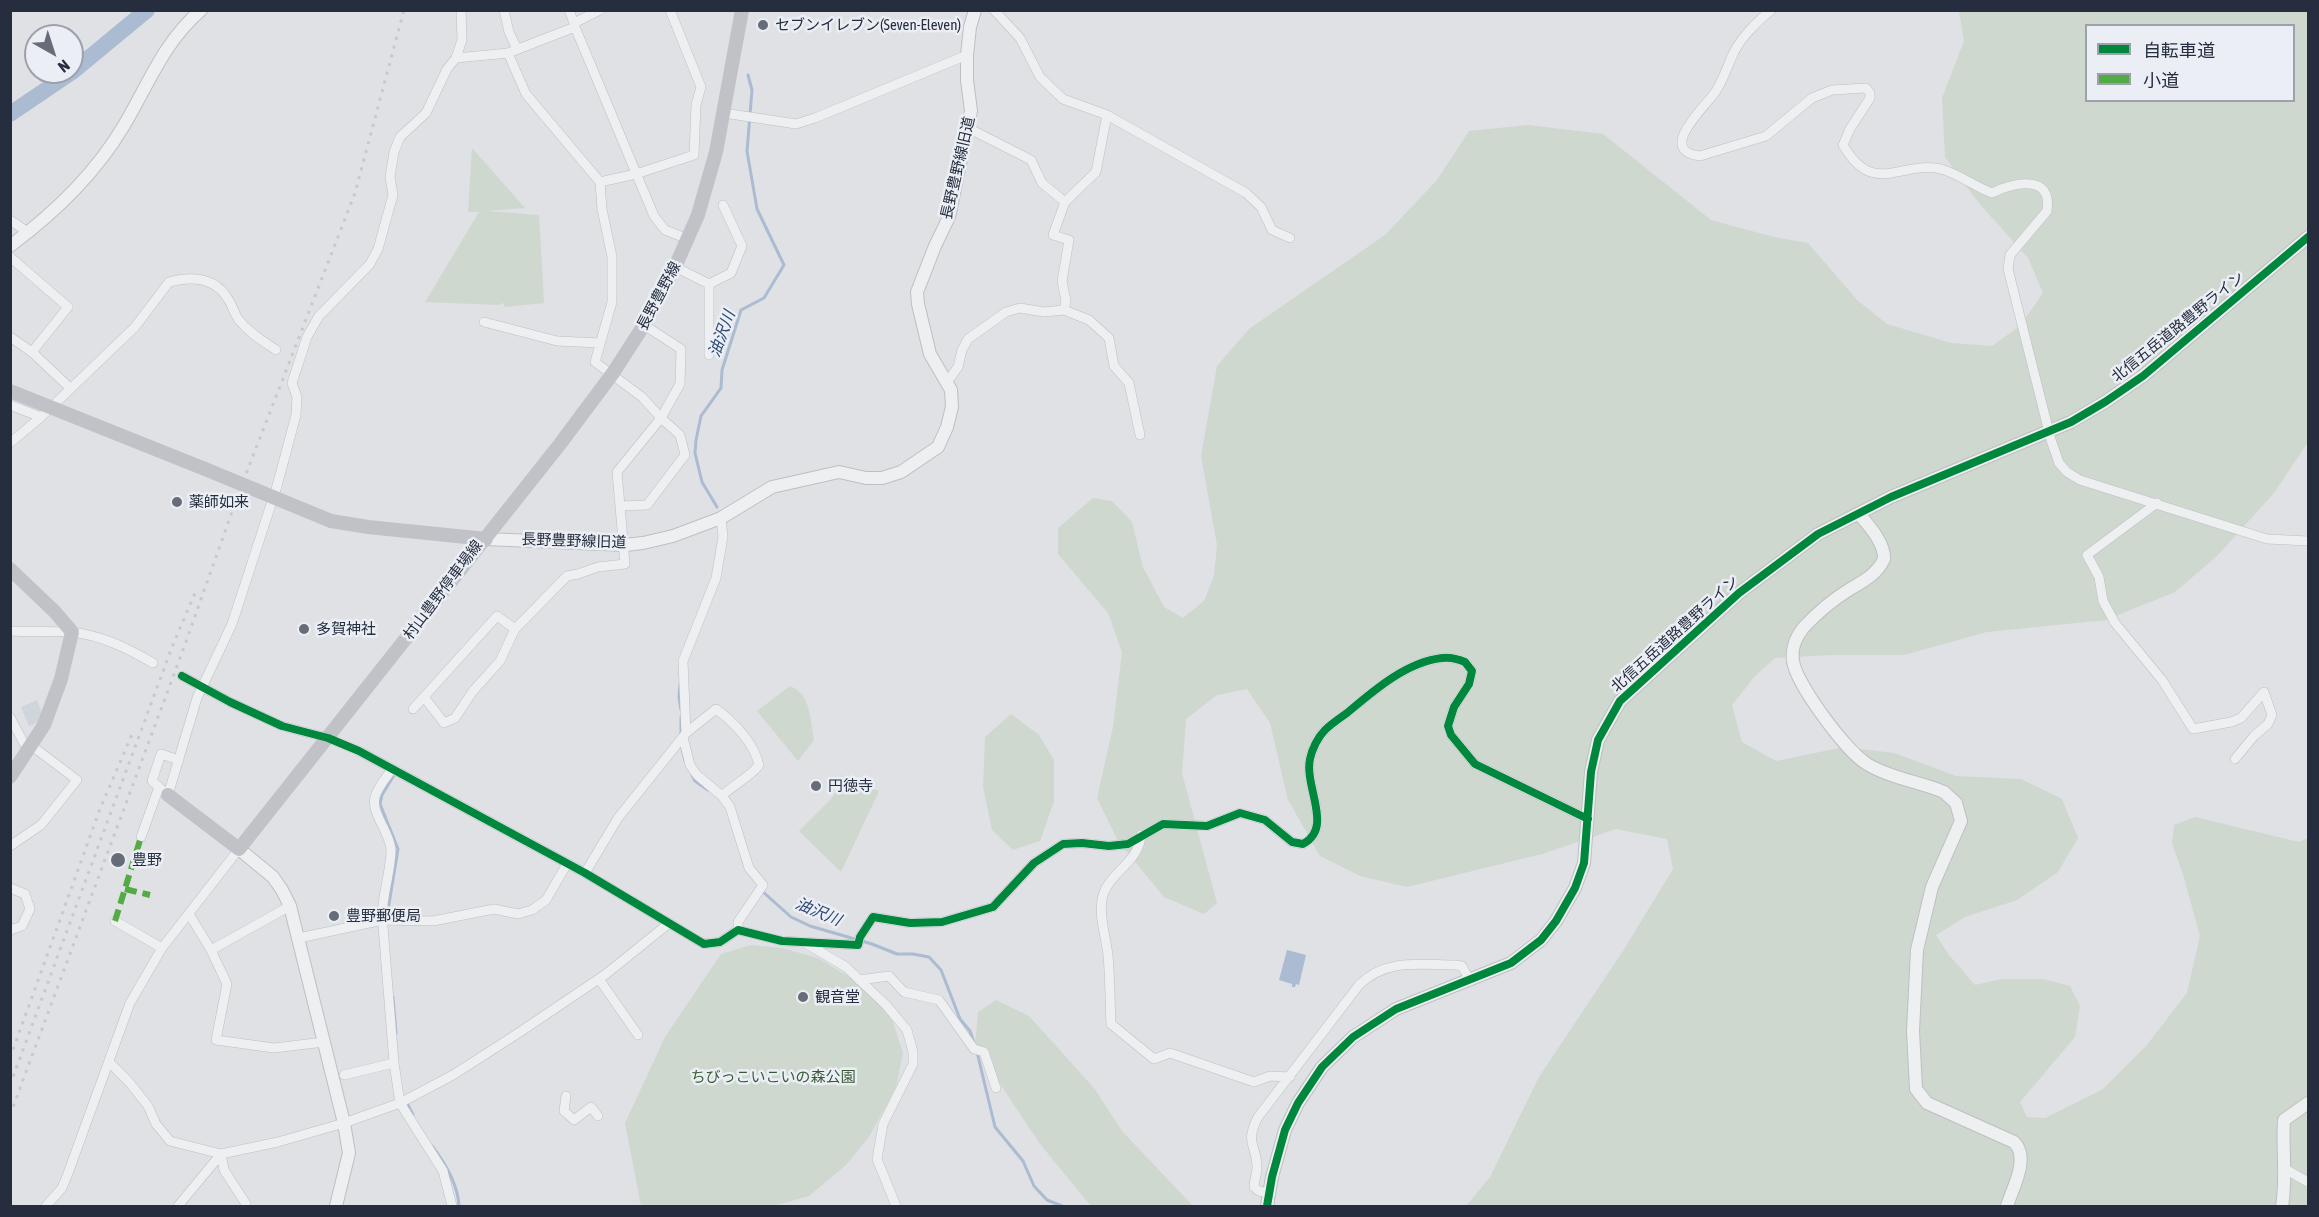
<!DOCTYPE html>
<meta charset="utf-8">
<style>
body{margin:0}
#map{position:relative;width:2319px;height:1217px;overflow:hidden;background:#dfe1e4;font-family:"Asap Condensed","Noto Sans JP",sans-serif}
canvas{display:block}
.frame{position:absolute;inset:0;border:12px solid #252d3e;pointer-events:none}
.legend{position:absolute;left:2085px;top:24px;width:210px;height:78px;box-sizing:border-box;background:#ebeff5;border:2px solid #9ca1ac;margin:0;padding:8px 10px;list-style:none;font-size:18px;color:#252d3e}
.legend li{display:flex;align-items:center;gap:12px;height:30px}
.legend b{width:30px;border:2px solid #9ca1ac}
.north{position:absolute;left:24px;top:24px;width:60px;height:60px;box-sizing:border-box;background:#ebeff5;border:2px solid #9ca1ac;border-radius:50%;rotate:141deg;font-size:16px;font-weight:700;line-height:24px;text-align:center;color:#252d3e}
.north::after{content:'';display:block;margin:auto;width:21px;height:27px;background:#666c78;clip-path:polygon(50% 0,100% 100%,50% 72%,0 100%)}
</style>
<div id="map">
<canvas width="2319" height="1217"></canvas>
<div class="frame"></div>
<ul class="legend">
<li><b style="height:8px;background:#00873e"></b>自転車道</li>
<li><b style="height:8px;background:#53ab46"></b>小道</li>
</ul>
<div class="north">N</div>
</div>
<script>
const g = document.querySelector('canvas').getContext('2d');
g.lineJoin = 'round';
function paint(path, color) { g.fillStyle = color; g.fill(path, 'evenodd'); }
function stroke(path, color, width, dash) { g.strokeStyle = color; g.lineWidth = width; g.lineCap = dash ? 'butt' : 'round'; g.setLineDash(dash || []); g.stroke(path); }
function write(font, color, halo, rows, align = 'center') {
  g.font = font + ' "Asap Condensed","Noto Sans JP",sans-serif'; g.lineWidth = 5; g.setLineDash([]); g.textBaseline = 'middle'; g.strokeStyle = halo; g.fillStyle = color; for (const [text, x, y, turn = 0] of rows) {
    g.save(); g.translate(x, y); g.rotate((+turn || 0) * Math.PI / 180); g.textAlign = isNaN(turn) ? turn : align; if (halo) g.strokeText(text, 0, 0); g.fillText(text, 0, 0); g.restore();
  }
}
paint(new Path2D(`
 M 37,700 L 42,713 L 38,722 L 29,726 L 21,707 Z`), '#d0d4db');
paint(new Path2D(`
 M 1959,11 L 2308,11 L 2308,442 L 2274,493 L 2217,556 L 2175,592 L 2106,620 L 1987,632 L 1904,655 L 1831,655 L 1775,658 L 1755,676 L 1732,705 L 1742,742 L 1776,761 L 1844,747 L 1894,753 L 1956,776 L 2021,779 L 2062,799 L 2078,838 L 2058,872 L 2017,900 L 1965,917 L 1936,935 L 1949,955 L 1975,985 L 2002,979 L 2043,979 L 2070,986 L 2080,1006 L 2075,1037 L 2020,1102 L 2027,1117 L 2045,1118 L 2103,1089 L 2146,1046 L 2187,993 L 2200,936 L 2184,878 L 2172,843 L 2174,825 L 2195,817 L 2299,842 L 2308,838 L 2308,1206 L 1466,1206 L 1490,1177 L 1539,1077 L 1623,951 L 1673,869 L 1667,839 L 1616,829 L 1542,854 L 1407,887 L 1360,876 L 1320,856 L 1288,800 L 1270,723 L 1247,689 L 1217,695 L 1186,719 L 1182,773 L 1217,903 L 1204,914 L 1164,897 L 1118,841 L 1097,798 L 1113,727 L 1122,652 L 1108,613 L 1058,554 L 1058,528 L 1093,498 L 1112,501 L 1132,522 L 1143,567 L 1164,607 L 1183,618 L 1204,601 L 1214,576 L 1217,545 L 1201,456 L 1217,366 L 1249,329 L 1385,235 L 1437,180 L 1469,131 L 1528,125 L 1603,134 L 1711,220 L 1774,237 L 1808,243 L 1857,300 L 1887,324 L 1951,343 L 1992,346 L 2020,326 L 2043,293 L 2028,258 L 1978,202 L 1945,157 L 1942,98 L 1964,41 ZM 2086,26 L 2294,26 L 2294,100 L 2086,100 Z
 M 472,148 L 525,208 L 486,211 L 539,215 L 544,303 L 504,307 L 504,303 L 498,305 L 425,302 L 479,212 L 468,212 Z
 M 790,686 C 811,694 810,719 814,740 L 798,761 L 757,711 Z
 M 1011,714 L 1039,735 L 1054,760 L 1054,801 L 1040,841 L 1013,850 L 992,830 L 983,787 L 985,737 Z
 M 846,778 L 879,791 L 841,872 L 799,831 L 831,799 Z
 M 751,945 L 782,948 L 818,958 L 851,978 L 882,1006 L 893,1022 L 903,1053 L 896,1087 L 869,1137 L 846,1165 L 809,1196 L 774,1206 L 641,1206 L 625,1123 L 665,1037 L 721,954 Z
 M 996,1000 L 1029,1016 L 1094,1088 L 1122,1131 L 1193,1206 L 1091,1206 L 1040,1144 L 975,1046 L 978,1012 Z`), '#ced8cf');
paint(new Path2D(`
 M 1287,950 L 1306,955 L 1299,985 L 1296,984 L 1295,987 L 1292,987 L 1292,984 L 1279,980 Z`), '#abbbd1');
stroke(new Path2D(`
 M 717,507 L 702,482 L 695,453 L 696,440 L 701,416 L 721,388 L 722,370 L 741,310 L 764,298 L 784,265 L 757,209 L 747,151 L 752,90 L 748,75
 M 680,684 L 679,697 L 681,710
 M 681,734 L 681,717
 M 681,744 L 685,761
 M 692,775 L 695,781 L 708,790
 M 762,891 L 791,917 L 810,926 L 872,944 L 897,954 L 913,954 L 929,957 L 941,970 L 960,1019 L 970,1031 L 974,1043
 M 387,916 L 398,849 L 380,804 L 382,795 L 394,775
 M 393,997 L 396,1033
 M 977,1052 L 995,1127 L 1023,1161 L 1034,1186 L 1047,1200 L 1062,1206
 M 408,1105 L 413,1115
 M 432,1146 C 445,1163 458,1185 459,1206`), '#abbbd1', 3);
stroke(new Path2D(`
 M 72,72 L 147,10
 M 10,114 L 72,72`), '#abbbd1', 16);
const minor = new Path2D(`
 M 504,10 L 509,32 L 517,49
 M 569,10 L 574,23
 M 600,10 L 574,23 L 575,27 L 654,216 L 665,230 L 688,239
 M 994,10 L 1020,38 L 1040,77 L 1063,99 L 1107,115 L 1246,193 L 1261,207 L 1272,230 L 1290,238
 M 1771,10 C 1756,23 1743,35 1734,52 C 1728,65 1724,78 1716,91 C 1707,105 1655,151 1700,156 L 1766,136 L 1812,98 L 1832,90 L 1866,88 L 1870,93 L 1870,98 L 1850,129 L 1843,145 C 1874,198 1900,160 1941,169 C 1959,174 1975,187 1992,193 C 2013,183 2053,173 2047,211 L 2010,255 L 2008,269 L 2051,440 L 2059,463 L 2067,472 L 2080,480 L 2267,539 L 2308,541
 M 508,53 L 575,27
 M 724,113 L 796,124 L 815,118 L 967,55
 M 968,128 L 1031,160 L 1042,183 L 1065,202
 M 600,182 L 636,174 L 694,155 L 696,105 L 701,87 L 670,10
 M 10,220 L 29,233
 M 10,257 L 68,307 L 32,352
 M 675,267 L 709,284 L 709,355
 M 709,284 L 731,273 L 742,246 L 723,205
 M 1064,310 L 1089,320 L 1109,338 L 1114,366 L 1129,383 L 1140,435
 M 484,322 L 557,341 L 600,343
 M 10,337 L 32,352 L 70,388
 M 947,382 L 958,367 L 962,350 L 968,339 L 1006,312 L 1020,308 L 1044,312 L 1064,310 L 1066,301 L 1062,281 L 1069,240 L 1053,235 L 1065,202 L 1096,172 L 1107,115
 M 10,405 L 41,417
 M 10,443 L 41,417 L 135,327 L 169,282 C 192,276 215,277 228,299 C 233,306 234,314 239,320 C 249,333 263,341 276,350
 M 2157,503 L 2087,555 L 2099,577 L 2103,601 L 2115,623 L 2162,680 L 2193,729 L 2231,722 L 2241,718 L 2264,692 L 2272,715 L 2268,724 L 2254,736 L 2235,759
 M 620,506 L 617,472 L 661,418 L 680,384 L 681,349 L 644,325
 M 10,631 C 31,632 51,631 71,632 C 101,635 127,648 153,663
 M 182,676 L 230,702 L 282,726 L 328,738 L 359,751 L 585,873 L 704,944 L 720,942 L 738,930 L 782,941 L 858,945 L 860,937 L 873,917 L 910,923 L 942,922 L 993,907 L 1034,863 L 1063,844 L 1082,843 L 1109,846 L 1128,844 L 1163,824 L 1207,826 L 1240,813 L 1265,820 L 1292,842 L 1303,844 C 1334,828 1304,787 1310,759 C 1312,749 1318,737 1325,730 C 1331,724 1340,718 1347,713 C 1373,691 1406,662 1442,658 C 1450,657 1458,659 1465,662 L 1472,671 L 1469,684 L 1454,707 L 1448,726 L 1451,735 L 1475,764 L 1588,819
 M 424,697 L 444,723 L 455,718 L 473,691 L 500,661 L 515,629 L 567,576 L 578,574 L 598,567 L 625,564 L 620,506 L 647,505 L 685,455 L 680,435 L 661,418 L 642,397 L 595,362 L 612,302 L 612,257 L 602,209 L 600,182 L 526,94 L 508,53 L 456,58
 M 413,709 L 497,616 L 515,629
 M 10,717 L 28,751
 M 686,733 L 716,709 C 734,722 754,743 759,765 C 750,777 733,785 722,796
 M 683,737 L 690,765 L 697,775 L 722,796 L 730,807 L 749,868 L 763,885 L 738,922 L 738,930
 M 392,769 C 386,778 377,788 375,797 C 371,814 390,832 391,850 C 391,868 383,894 382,914 L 394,1063 L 400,1103 L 443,1171 L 452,1206
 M 159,787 L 152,781 L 161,754 L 179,760
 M 1141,835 C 1139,864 1106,873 1102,900 C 1099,917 1106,938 1108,955 C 1110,978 1110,1001 1111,1024 L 1154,1059 L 1170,1053 L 1254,1082 L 1270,1076 L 1290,1077
 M 141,837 L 159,787 L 168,795 L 197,698 L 232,624 L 277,486 L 296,415 L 297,397 L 292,383 L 307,337 L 319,316 L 370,264 L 378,249 L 393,195 L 390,177 L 394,152 L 400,137 L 426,113 L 447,69 L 456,58 L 462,40 L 461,10
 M 10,846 L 41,825 L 77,780 L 32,746
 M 585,873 L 618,818 L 686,733 L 683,661 L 716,578 L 723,537 L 721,518
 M 10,888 L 25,894 L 30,909 L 22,926 L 10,930
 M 189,914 L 211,950 L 290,906
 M 115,921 L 162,948
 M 299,938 L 383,920 L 433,921 L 494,909 L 518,914 L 532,910 L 546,900 L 567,864
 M 807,944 L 846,967 L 886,1005 L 907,1030 L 913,1052 L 913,1064 L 883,1124 L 877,1159 L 896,1206
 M 211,950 L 227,984 L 216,1040 L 274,1048 L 324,1042
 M 599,979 L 638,1035
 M 859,980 L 889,976 L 904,992 L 939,1000 L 974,1049 L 984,1052 L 996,1088
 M 109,1062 L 129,1082 L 148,1106 L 156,1124 L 170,1141 L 221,1154 L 224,1170 L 246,1204 L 246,1206
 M 344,1075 L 394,1063
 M 566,1096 L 564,1111 L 574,1120 L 591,1107 L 598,1116
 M 2285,1169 L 2308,1182
 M 1269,1193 L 1259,1191 L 1254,1187 C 1254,1180 1257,1174 1257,1168 C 1257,1144 1244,1144 1258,1117 L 1359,985 C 1386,958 1419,965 1455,965 L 1462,966 L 1470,981
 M 46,1206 L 62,1188 L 67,1176 L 130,1003 L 162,948 L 239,849
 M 178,1206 L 221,1154 L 278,1142 L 344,1123 L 400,1103 L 453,1075 L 520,1032 L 606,974 L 668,924`);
const tertiary = new Path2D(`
 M 10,246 C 53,214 95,174 123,127 C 149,84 162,44 201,10
 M 1859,514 C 1869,526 1885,543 1884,559 C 1877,574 1864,581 1850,589 C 1834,599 1817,613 1804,627 C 1796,637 1791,647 1793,661 C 1796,684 1846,751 1867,764 C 1890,778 1920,782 1944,792 L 1956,803 L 1961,821 L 1932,887 L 1917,950 L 1913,1031 L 1916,1089 L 1927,1103 L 2014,1142 C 2030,1158 2013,1187 2007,1206
 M 486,539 L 625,545 L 643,543 L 673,536 L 721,518 L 772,487 L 839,472 L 866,478 L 882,478 L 901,472 L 938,447 L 947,427 L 952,407 L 951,390 L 930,354 L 918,304 L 917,292 L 935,246 L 949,217 L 971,111 L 967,80 L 967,55 L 970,27 L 975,10
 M 239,849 L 273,877 L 282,890 L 290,906 L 344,1123 L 349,1153 L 336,1206
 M 1267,1206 L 1272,1177 L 1285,1130 L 1298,1103 L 1322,1067 L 1353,1037 L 1396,1009 L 1511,963 L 1541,940 L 1556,921 L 1575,888 L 1584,863 L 1591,772 L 1598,740 L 1620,701 L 1739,593 L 1818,534 L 1891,497 L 2071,422 L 2105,402 L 2143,376 L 2308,237
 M 2282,1206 C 2287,1178 2282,1149 2284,1120 L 2308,1103`);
stroke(minor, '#bdbfc2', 10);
stroke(tertiary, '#bdbfc2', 14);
stroke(minor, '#eeeff1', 9);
stroke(tertiary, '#eeeff1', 12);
stroke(new Path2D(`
 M 10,391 L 205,469
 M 331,521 L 368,527 L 486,539
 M 10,569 L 55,612 L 72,632 L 61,679 L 44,725 L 10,777
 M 168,795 L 239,849 L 560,444 L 613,373 L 644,325 L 675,267 L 698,215 L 716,152 L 742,10`), '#c0c2c7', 14);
stroke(new Path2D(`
 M 10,1058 L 100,809 L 133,732
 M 10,1085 L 172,647 L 195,593
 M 10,1115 L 183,650 L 239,492 L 355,193 L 404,10`), '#c7c9cc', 3, [3, 6]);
stroke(new Path2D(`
 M 205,469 L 331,521`), '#c0c2c7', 14);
stroke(new Path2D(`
 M 125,889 L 150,895
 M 115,921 L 141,837`), '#53ab46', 6, [12, 6]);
stroke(new Path2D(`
 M 182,676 L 230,702 L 282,726 L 328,738 L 359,751 L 585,873 L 704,944 L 720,942 L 738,930 L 782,941 L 858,945 L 860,937 L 873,917 L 910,923 L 942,922 L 993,907 L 1034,863 L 1063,844 L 1082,843 L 1109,846 L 1128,844 L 1163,824 L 1207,826 L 1240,813 L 1265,820 L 1292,842 L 1303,844 C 1334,828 1304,787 1310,759 C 1312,749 1318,737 1325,730 C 1331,724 1340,718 1347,713 C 1373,691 1406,662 1442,658 C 1450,657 1458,659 1465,662 L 1472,671 L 1469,684 L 1454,707 L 1448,726 L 1451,735 L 1475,764 L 1588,819
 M 1267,1206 L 1272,1177 L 1285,1130 L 1298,1103 L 1322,1067 L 1353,1037 L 1396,1009 L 1511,963 L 1541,940 L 1556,921 L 1575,888 L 1584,863 L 1591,772 L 1598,740 L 1620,701 L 1739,593 L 1818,534 L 1891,497 L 2071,422 L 2105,402 L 2143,376 L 2308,237`), '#00873e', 8);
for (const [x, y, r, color] of [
 [763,25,6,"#666c78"],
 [177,502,6,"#666c78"],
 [304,629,6,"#666c78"],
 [816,786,6,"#666c78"],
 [118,860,8,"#666c78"],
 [334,916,6,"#666c78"],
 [803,997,6,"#666c78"]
]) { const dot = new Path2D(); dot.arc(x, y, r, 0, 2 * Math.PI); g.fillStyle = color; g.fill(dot); stroke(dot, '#ebeff5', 2); }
write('15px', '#252d3e', '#ebeff5', [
 ["セブンイレブン(Seven-Eleven)",775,25],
 ["薬師如来",189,502],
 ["多賀神社",316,629],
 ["円徳寺",828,786],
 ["豊野",132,860],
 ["豊野郵便局",346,916],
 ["観音堂",815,997]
], 'left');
write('15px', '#252d3e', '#ebeff5', [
 ["長野豊野線旧道",958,168,-77],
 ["長野豊野線",659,296,-62],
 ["北信五岳道路豊野ライン",2178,327,-39],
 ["長野豊野線旧道",574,541,2],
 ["村山豊野停車場線",443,590,-53],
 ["北信五岳道路豊野ライン",1675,634,-42]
]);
write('15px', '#375a32', '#ebeff5', [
 ["ちびっこいこいの森公園",773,1077]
]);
write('italic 16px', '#2e4973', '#ebeff5', [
 ["油沢川",722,334,-70],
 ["油沢川",818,912,23]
]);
</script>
